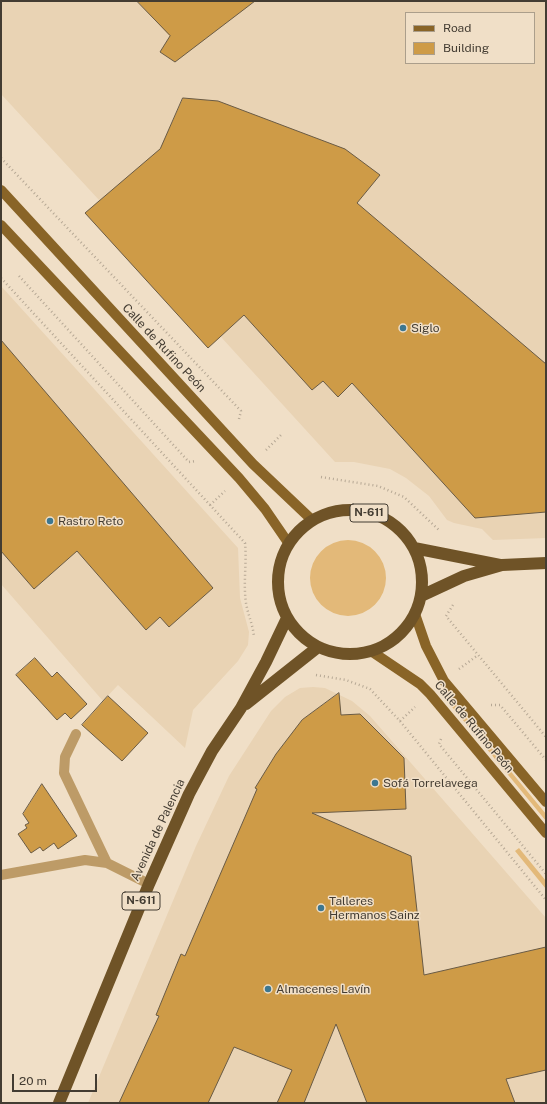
<!DOCTYPE html>
<meta charset="utf-8">
<style>
body{margin:0}
#map{position:relative;width:547px;height:1104px;overflow:hidden;background:#f0dfc7;font-family:"Public Sans",sans-serif}
canvas{display:block}
.frame{position:absolute;inset:0;border:2px solid #433c32;pointer-events:none}
.legend{position:absolute;left:405px;top:12px;width:130px;height:52px;box-sizing:border-box;background:#f0dfc7;border:1px solid #ab9e8b;margin:0;padding:5px 7px;list-style:none;font-size:12px;color:#433c32}
.legend li{display:flex;align-items:center;gap:8px;height:20px}
.legend b{width:20px;border:1px solid #ab9e8b}
.scale{position:absolute;left:12px;top:1074px;width:85px;height:18px;box-sizing:border-box;border:2px solid #433c32;border-top:0;padding-left:5px;font-size:12px;line-height:14px;white-space:nowrap;color:#433c32;-webkit-text-stroke:3px #f0dfc7;paint-order:stroke}
</style>
<div id="map">
<canvas width="547" height="1104"></canvas>
<div class="frame"></div>
<ul class="legend">
<li><b style="height:5px;background:#896427"></b>Road</li>
<li><b style="height:11px;background:#ce9b47"></b>Building</li>
</ul>
<div class="scale">20 m</div>
</div>
<script>
const g = document.querySelector('canvas').getContext('2d');
g.lineJoin = 'round';
function paint(path, color) { g.fillStyle = color; g.fill(path, 'evenodd'); }
function stroke(path, color, width, dash) { g.strokeStyle = color; g.lineWidth = width; g.lineCap = dash ? 'butt' : 'round'; g.setLineDash(dash || []); g.stroke(path); }
function write(font, color, halo, rows, align = 'center') {
  g.font = font + ' "Public Sans",sans-serif'; g.lineWidth = 3; g.setLineDash([]); g.textBaseline = 'middle'; g.strokeStyle = halo; g.fillStyle = color; for (const [text, x, y, turn = 0] of rows) {
    g.save(); g.translate(x, y); g.rotate((+turn || 0) * Math.PI / 180); g.textAlign = isNaN(turn) ? turn : align; if (halo) g.strokeText(text, 0, 0); g.fillText(text, 0, 0); g.restore();
  }
}
paint(new Path2D(`
 M 1,1 L 546,1 L 546,538 L 493,540 L 482,529 L 454,523 L 447,520 L 429,496 L 406,478 L 390,469 L 354,462 L 335,462 L 221,337 L 208,348 L 85,213 L 99,200 L 1,94 ZM 406,13 L 534,13 L 534,63 L 406,63 Z
 M 1,286 L 238,548 L 240,598 L 249,632 L 248,645 L 238,661 L 193,710 L 185,748 L 118,685 L 103,701 L 1,584 Z
 M 313,687 L 325,688 L 352,701 L 370,716 L 546,918 L 546,1103 L 88,1103 L 196,846 L 229,776 L 271,711 L 285,697 L 300,688 Z`), '#e9d3b4');
paint(new Path2D(`
 M310 578a38 38 0 1 1 76 0a38 38 0 1 1-76 0Z
 M 447,694 L 546,814 L 546,821 L 444,697 Z
 M 519,848 L 546,881 L 546,889 L 515,851 Z`), '#e3b979');
const building = new Path2D(`
 M 137,1 L 255,1 L 175,62 L 160,52 L 170,36 Z
 M 183,98 L 218,101 L 345,149 L 380,175 L 357,203 L 546,364 L 546,512 L 475,518 L 352,383 L 338,397 L 323,381 L 312,390 L 244,315 L 208,348 L 85,213 L 160,149 Z
 M 1,340 L 213,588 L 169,627 L 160,617 L 146,630 L 77,551 L 34,589 L 1,551 Z
 M 35,658 L 52,677 L 57,672 L 87,704 L 71,719 L 65,713 L 57,720 L 16,675 Z
 M 339,693 L 341,715 L 360,714 L 404,758 L 406,809 L 312,813 L 411,856 L 424,975 L 546,947 L 546,1070 L 506,1079 L 515,1103 L 367,1103 L 336,1024 L 304,1103 L 277,1103 L 292,1070 L 234,1047 L 208,1103 L 119,1103 L 159,1016 L 156,1015 L 181,954 L 185,956 L 257,789 L 255,788 L 276,754 L 302,720 Z
 M 108,696 L 148,733 L 122,761 L 82,725 Z
 M 42,784 L 77,836 L 58,849 L 54,843 L 43,851 L 40,847 L 31,853 L 18,834 L 27,828 L 25,825 L 29,823 L 23,814 Z`);
paint(building, '#ce9b47');
stroke(building, '#6a5b45', 1);
stroke(new Path2D(`
 M 1,158 L 241,411 L 239,419
 M 19,276 L 189,462 L 196,461
 M 1,278 L 245,543 C 247,563 243,583 246,603 C 248,615 253,625 254,637
 M 266,450 L 281,435
 M 321,477 L 378,486 L 404,497 L 440,531
 M 210,505 L 225,491
 M 453,605 L 446,616 L 546,737
 M 459,669 L 478,655
 M 316,675 L 346,680 L 370,689 L 400,721 L 546,900
 M 491,705 L 500,705 L 546,760
 M 400,721 L 415,707
 M 441,739 L 439,744 L 546,874`), '#b6a895', 2.5, [1, 3]);
stroke(new Path2D(`
 M 76,734 L 65,757 L 64,773 L 107,863
 M 1,875 L 85,860 L 107,863 L 149,884`), '#bd9b67', 10);
stroke(new Path2D(`
 M 1,190 L 253,464 L 312,520
 M 1,225 L 239,478 L 265,509 L 289,544
 M 415,614 L 426,646 L 444,681 L 546,802
 M 371,651 L 420,684 L 430,694 L 546,833`), '#896427', 10);
stroke(new Path2D(`
 M278 582a72 72 0 1 1 144 0a72 72 0 1 1-144 0Z
 M 414,548 L 500,565
 M 421,596 L 464,576 L 502,565 L 546,563
 M 246,704 L 318,647
 M 59,1103 L 149,884 L 189,794 L 212,751 L 241,708 L 266,662 L 287,618`), '#6f5327', 12);
for (const [x, y, r, color] of [
 [403,328,4,"#3d7790"],
 [50,521,4,"#3d7790"],
 [375,783,4,"#3d7790"],
 [321,908,4,"#3d7790"],
 [268,989,4,"#3d7790"]
]) { const dot = new Path2D(); dot.arc(x, y, r, 0, 2 * Math.PI); g.fillStyle = color; g.fill(dot); stroke(dot, '#f0dfc7', 1.5); }
for (const [x, y, w] of [
 [369,513,38],
 [141,901,38]
]) { const box = new Path2D(); box.roundRect(x - w / 2, y - 9, w, 18, 3); g.fillStyle = '#f0dfc7'; g.fill(box); stroke(box, '#433c32', 1); }
write('bold 11px', '#433c32', null, [
 ["N-611",369,513],
 ["N-611",141,901]
]);
write('12px', '#433c32', '#f0dfc7', [
 ["Siglo",411,328],
 ["Rastro Reto",58,521],
 ["Sofá Torrelavega",383,783],
 ["Talleres",329,901],
 ["Hermanos Sainz",329,915],
 ["Almacenes Lavín",276,989]
], 'left');
write('12px', '#433c32', '#f0dfc7', [
 ["Calle de Rufino Peón",164,348,47],
 ["Calle de Rufino Peón",474,727,50],
 ["Avenida de Palencia",158,830,-65]
]);
</script>
